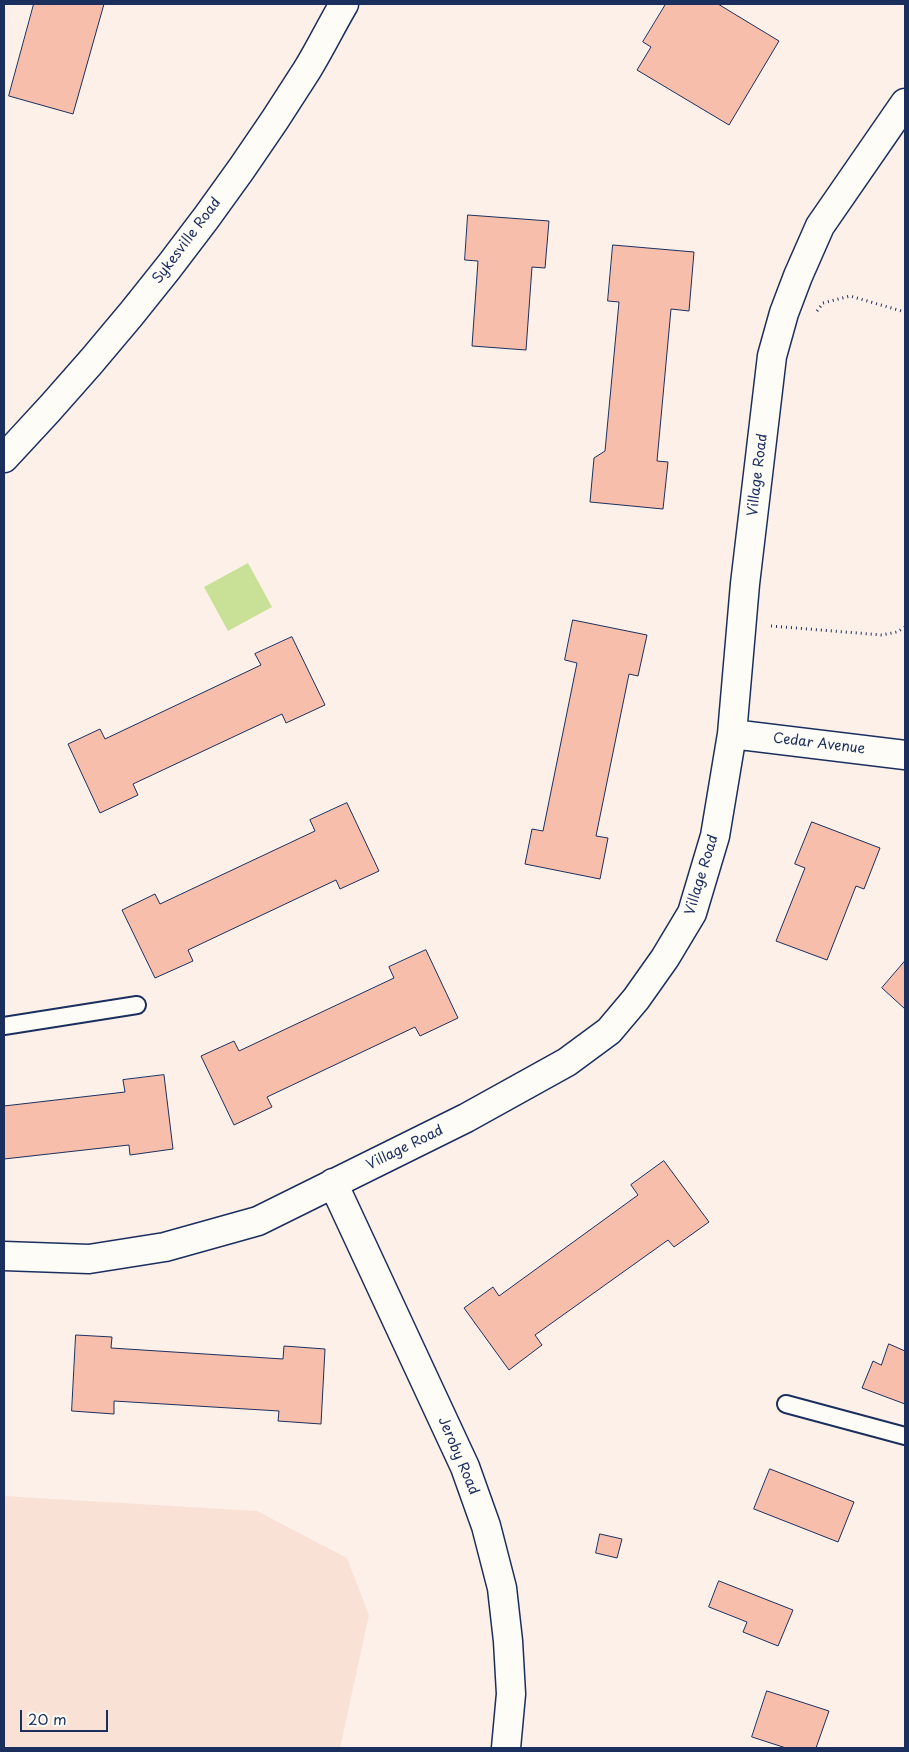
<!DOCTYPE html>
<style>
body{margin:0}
#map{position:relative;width:909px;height:1752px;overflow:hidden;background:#fcf0e8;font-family:"Playpen Sans",sans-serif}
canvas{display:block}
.frame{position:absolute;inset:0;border:5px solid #1b2f5e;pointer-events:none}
.scale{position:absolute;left:20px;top:1710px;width:88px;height:22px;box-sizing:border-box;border:2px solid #1b2f5e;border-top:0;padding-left:6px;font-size:15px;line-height:18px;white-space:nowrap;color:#1b2f5e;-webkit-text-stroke:4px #fdfcf7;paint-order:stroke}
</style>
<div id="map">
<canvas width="909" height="1752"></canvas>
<div class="frame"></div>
<div class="scale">20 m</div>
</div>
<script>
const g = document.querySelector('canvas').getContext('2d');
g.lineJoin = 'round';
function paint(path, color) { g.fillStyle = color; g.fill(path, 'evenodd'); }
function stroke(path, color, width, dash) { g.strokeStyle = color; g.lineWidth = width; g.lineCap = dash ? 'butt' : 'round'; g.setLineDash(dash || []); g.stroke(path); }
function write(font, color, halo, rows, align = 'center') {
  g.font = font + ' "Playpen Sans",sans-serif'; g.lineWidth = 4; g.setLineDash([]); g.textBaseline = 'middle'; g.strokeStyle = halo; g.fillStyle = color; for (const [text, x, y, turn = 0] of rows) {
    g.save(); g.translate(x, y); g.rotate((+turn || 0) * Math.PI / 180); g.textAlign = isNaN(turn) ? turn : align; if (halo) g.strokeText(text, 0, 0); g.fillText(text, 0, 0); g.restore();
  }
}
paint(new Path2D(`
 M 4,1496 L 257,1511 L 347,1558 L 369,1615 L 340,1748 L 4,1748 Z`), '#fae1d6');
paint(new Path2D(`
 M 248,563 L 272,607 L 228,631 L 204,587 Z`), '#c9e196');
const building = new Path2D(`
 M 34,4 L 104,4 L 73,114 L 9,96 Z
 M 666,4 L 718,4 L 779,41 L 729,125 L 637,70 L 651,47 L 643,42 Z
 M 468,215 L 549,221 L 545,268 L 532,267 L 526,350 L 472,346 L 478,261 L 465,260 Z
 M 613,245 L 694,252 L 689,311 L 671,309 L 657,461 L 668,462 L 663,509 L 590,502 L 594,458 L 605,451 L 619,302 L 608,301 Z
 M 573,620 L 647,635 L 638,676 L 629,674 L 596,836 L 608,838 L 600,879 L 525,864 L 532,829 L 543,831 L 577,663 L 565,660 Z
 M 292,637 L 325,705 L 286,723 L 282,714 L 133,784 L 138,795 L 100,813 L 68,744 L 100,729 L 105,739 L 261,665 L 255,654 Z
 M 347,803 L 379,871 L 340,889 L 336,880 L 188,950 L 193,961 L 155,978 L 122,910 L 155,894 L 160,904 L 315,831 L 310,820 Z
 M 812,822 L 880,848 L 864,889 L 856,886 L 827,960 L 776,941 L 805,868 L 795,864 Z
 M 426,950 L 458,1018 L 420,1036 L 415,1027 L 267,1097 L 272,1107 L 234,1125 L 201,1056 L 234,1041 L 239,1051 L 394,978 L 389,967 Z
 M 905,961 L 905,1009 L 882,988 Z
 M 164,1075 L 173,1149 L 130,1155 L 129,1145 L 4,1159 L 4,1106 L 125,1092 L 123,1080 Z
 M 664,1161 L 709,1222 L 674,1247 L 668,1240 L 535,1335 L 542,1345 L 509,1370 L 464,1308 L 493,1287 L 499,1296 L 638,1195 L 631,1185 Z
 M 76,1335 L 112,1337 L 111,1348 L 283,1359 L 284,1346 L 325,1349 L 321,1424 L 278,1421 L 279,1411 L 114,1401 L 114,1414 L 72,1411 Z
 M 889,1344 L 905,1351 L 905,1404 L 862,1388 L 873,1361 L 881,1365 Z
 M 770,1469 L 854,1502 L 838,1542 L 754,1509 Z
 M 600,1534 L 622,1539 L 617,1558 L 596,1553 Z
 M 719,1581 L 793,1610 L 778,1646 L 743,1632 L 747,1622 L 709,1607 Z
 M 767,1691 L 829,1711 L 816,1748 L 786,1748 L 752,1737 Z`);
paint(building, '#f7bfab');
stroke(building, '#1b2f5e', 1);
const service = new Path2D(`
 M 4,1026 L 137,1005
 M 786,1404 L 905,1436`);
const minor = new Path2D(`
 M 732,734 L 905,755
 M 333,1183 L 465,1467 L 486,1526 L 502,1588 L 508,1641 L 511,1694 L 506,1748
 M 4,1256 L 89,1259 L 165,1247 L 258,1221 L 466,1118 L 567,1062 L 609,1031 L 636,999 L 665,958 L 692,913 L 715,836 L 732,734 L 745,584 L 772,356 L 784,313 L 798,276 L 820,226 L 905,103`);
const primary = new Path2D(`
 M 4,458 C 117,339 220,209 307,70 C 320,49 331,26 344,4`);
stroke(service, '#1b2f5e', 20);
stroke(minor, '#1b2f5e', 31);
stroke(primary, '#1b2f5e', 31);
stroke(new Path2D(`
 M 817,311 L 823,303 L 850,296 L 905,312
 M 771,626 L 882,635 L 897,632 L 905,627`), '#1b2f5e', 3, [1, 4]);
stroke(service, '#fdfcf7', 16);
stroke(minor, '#fdfcf7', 28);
stroke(primary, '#fdfcf7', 28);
write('14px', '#1b2f5e', '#fdfcf7', [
 ["Sykesville Road",187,241,-53],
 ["Village Road",758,475,-83],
 ["Cedar Avenue",819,744,7],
 ["Village Road",702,875,-73],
 ["Village Road",405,1148,-26],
 ["Jeroby Road",458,1456,67]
]);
</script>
